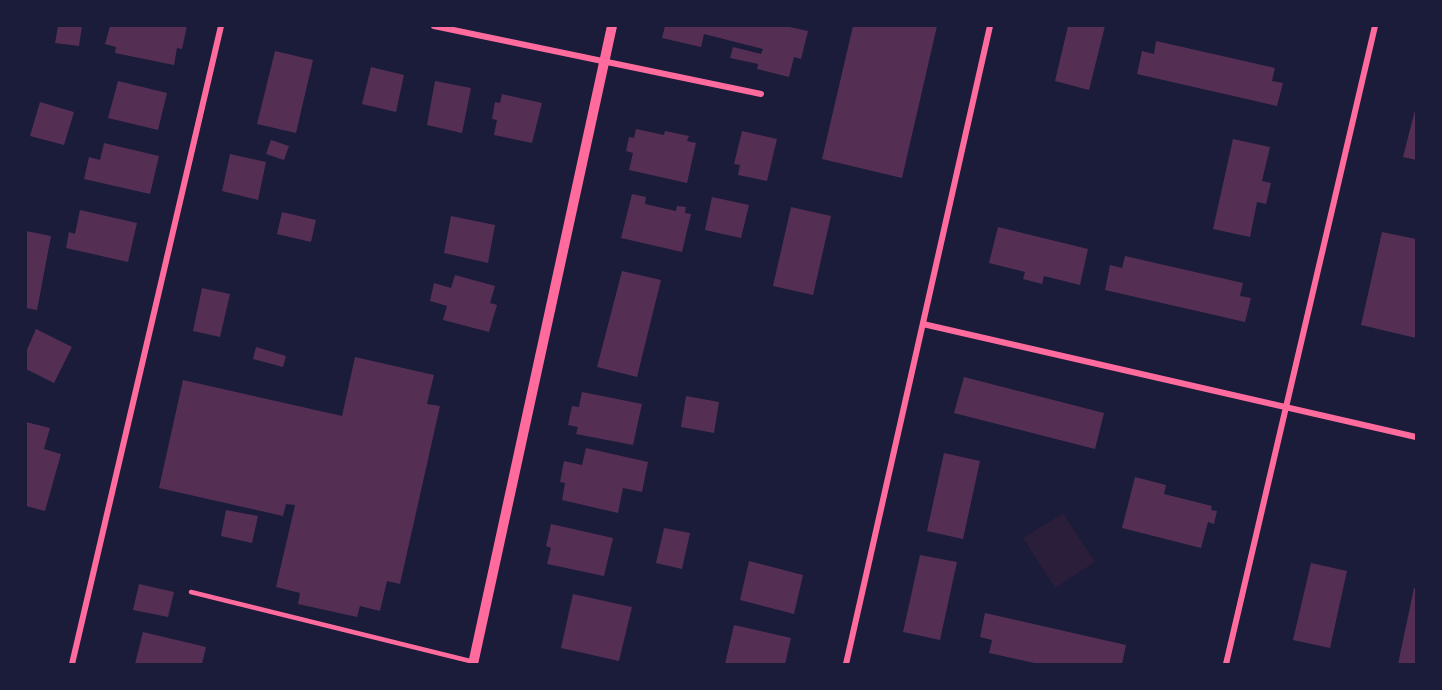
<!DOCTYPE html>
<style>
body{margin:0}
#map{position:relative;width:1442px;height:690px;overflow:hidden;background:#1b1b3a;font-family:Arial,sans-serif}
canvas{display:block}
.frame{position:absolute;inset:0;border:27px solid #1b1b3a;pointer-events:none}
</style>
<div id="map">
<canvas width="1442" height="690"></canvas>
<div class="frame"></div>
</div>
<script>
const g = document.querySelector('canvas').getContext('2d');
g.lineJoin = 'round';
function paint(path, color) { g.fillStyle = color; g.fill(path, 'evenodd'); }
function stroke(path, color, width, dash) { g.strokeStyle = color; g.lineWidth = width; g.lineCap = dash ? 'butt' : 'round'; g.setLineDash(dash || []); g.stroke(path); }
paint(new Path2D(`
 M 1063,513 L 1095,562 L 1055,588 L 1023,538 Z`), '#2a1e3b');
paint(new Path2D(`
 M 58,26 L 82,26 L 79,46 L 55,43 Z
 M 110,26 L 187,26 L 182,49 L 177,48 L 174,65 L 115,53 L 116,47 L 105,44 Z
 M 665,26 L 785,26 L 808,31 L 801,59 L 794,57 L 789,77 L 757,69 L 758,64 L 730,58 L 733,47 L 761,54 L 763,49 L 704,34 L 701,47 L 662,38 Z
 M 853,26 L 937,26 L 902,178 L 822,159 Z
 M 1068,26 L 1105,26 L 1089,90 L 1055,81 Z
 M 1156,41 L 1275,68 L 1272,81 L 1283,83 L 1277,106 L 1137,74 L 1142,51 L 1154,54 Z
 M 275,51 L 313,60 L 296,133 L 257,124 Z
 M 371,67 L 404,75 L 396,112 L 362,104 Z
 M 118,81 L 167,93 L 158,130 L 108,118 Z
 M 435,81 L 471,88 L 462,133 L 427,125 Z
 M 502,94 L 542,103 L 532,143 L 494,135 L 497,120 L 492,119 L 495,102 L 500,103 Z
 M 40,102 L 74,112 L 64,145 L 30,136 Z
 M 1416,106 L 1416,160 L 1403,157 Z
 M 636,129 L 664,135 L 665,131 L 689,136 L 687,141 L 696,143 L 687,183 L 629,170 L 633,153 L 626,151 L 629,137 L 634,138 Z
 M 742,131 L 777,139 L 767,181 L 738,175 L 740,165 L 734,164 Z
 M 1233,139 L 1270,147 L 1262,181 L 1271,183 L 1266,204 L 1257,202 L 1250,237 L 1213,229 Z
 M 271,140 L 289,146 L 284,160 L 266,154 Z
 M 104,143 L 159,156 L 150,194 L 84,179 L 89,157 L 100,160 Z
 M 230,154 L 266,162 L 258,200 L 222,191 Z
 M 632,194 L 646,197 L 645,204 L 676,211 L 677,206 L 686,207 L 685,213 L 691,214 L 682,252 L 621,238 Z
 M 712,197 L 749,205 L 741,238 L 705,230 Z
 M 791,207 L 831,216 L 813,295 L 773,286 Z
 M 80,210 L 137,223 L 128,262 L 66,248 L 69,232 L 75,234 Z
 M 282,212 L 316,220 L 311,242 L 277,234 Z
 M 451,216 L 495,225 L 488,263 L 444,253 Z
 M 998,227 L 1088,249 L 1080,285 L 1044,276 L 1042,284 L 1023,279 L 1025,272 L 989,263 Z
 M 26,231 L 51,236 L 37,310 L 26,308 Z
 M 1382,232 L 1416,239 L 1416,338 L 1361,325 Z
 M 1125,256 L 1243,283 L 1240,296 L 1251,298 L 1245,322 L 1105,290 L 1110,265 L 1122,268 Z
 M 622,271 L 661,280 L 637,377 L 597,367 Z
 M 455,275 L 495,286 L 490,303 L 497,305 L 489,332 L 443,320 L 447,306 L 430,301 L 434,283 L 451,288 Z
 M 202,288 L 230,294 L 220,337 L 193,331 Z
 M 36,329 L 72,347 L 54,383 L 26,369 L 26,352 Z
 M 256,347 L 286,356 L 283,367 L 253,359 Z
 M 355,357 L 434,375 L 427,404 L 440,406 L 400,584 L 387,581 L 380,611 L 360,606 L 357,617 L 298,604 L 300,593 L 276,587 L 295,505 L 286,504 L 283,516 L 159,488 L 183,380 L 342,416 Z
 M 964,377 L 1104,413 L 1095,449 L 954,413 Z
 M 582,392 L 642,404 L 633,445 L 576,434 L 578,427 L 568,425 L 572,406 L 579,407 Z
 M 686,396 L 719,402 L 714,433 L 681,427 Z
 M 26,422 L 50,428 L 44,449 L 61,454 L 45,511 L 26,506 Z
 M 586,448 L 648,462 L 642,492 L 623,488 L 618,513 L 562,500 L 565,483 L 560,482 L 564,461 L 582,465 Z
 M 944,453 L 980,461 L 963,539 L 927,531 Z
 M 1135,477 L 1166,485 L 1164,494 L 1212,506 L 1211,510 L 1217,511 L 1214,524 L 1208,522 L 1201,548 L 1122,528 Z
 M 226,510 L 258,516 L 252,543 L 221,536 Z
 M 551,524 L 613,538 L 604,576 L 547,564 L 551,548 L 546,546 Z
 M 664,528 L 690,533 L 682,569 L 656,563 Z
 M 920,555 L 957,562 L 940,640 L 903,632 Z
 M 749,561 L 803,575 L 794,614 L 740,600 Z
 M 1311,563 L 1347,571 L 1330,648 L 1293,640 Z
 M 139,584 L 174,592 L 168,617 L 133,610 Z
 M 1414,588 L 1416,588 L 1416,664 L 1398,664 Z
 M 573,594 L 632,607 L 619,661 L 561,648 Z
 M 985,613 L 1126,645 L 1122,664 L 1039,664 L 989,653 L 992,640 L 980,637 Z
 M 734,625 L 791,638 L 785,664 L 725,664 Z
 M 143,632 L 206,647 L 202,664 L 135,664 Z`), '#542f53');
stroke(new Path2D(`
 M 191,592 L 474,662`), '#ff6b9d', 4.5);
stroke(new Path2D(`
 M 434,26 L 761,94
 M 923,324 L 1416,437
 M 72,664 L 221,26
 M 846,664 L 990,26
 M 1226,664 L 1375,26`), '#ff6b9d', 6);
stroke(new Path2D(`
 M 473,664 L 612,26`), '#ff6b9d', 10);
</script>
